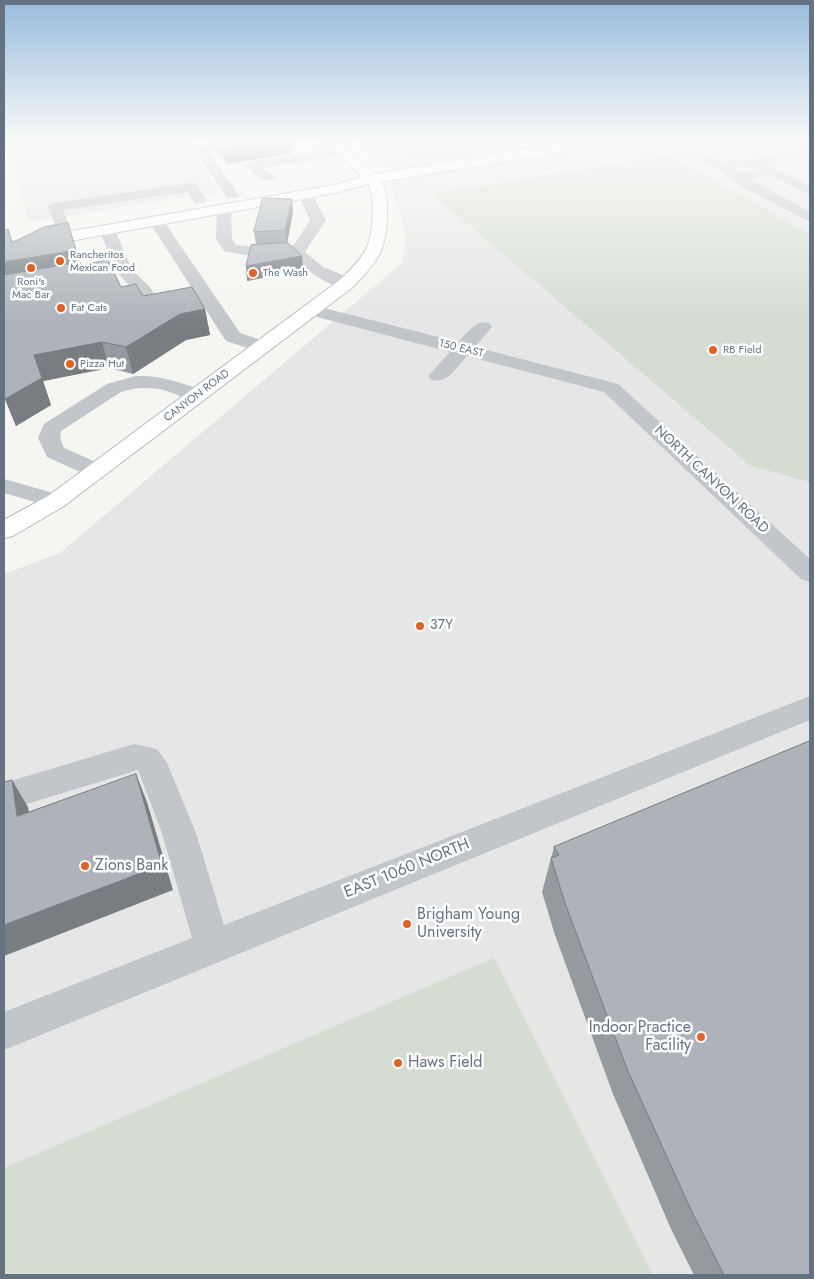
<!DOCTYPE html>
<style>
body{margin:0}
#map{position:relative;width:814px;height:1279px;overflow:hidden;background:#f5f5f1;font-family:Jost,sans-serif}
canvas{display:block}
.frame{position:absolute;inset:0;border:5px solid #647282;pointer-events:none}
</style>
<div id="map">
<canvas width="814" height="1279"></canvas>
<div class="frame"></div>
</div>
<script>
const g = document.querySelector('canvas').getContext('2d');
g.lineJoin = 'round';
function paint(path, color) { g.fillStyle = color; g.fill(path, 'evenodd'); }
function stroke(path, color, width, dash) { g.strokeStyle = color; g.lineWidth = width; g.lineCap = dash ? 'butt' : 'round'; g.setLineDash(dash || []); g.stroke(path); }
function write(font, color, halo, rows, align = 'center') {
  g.font = font + ' Jost,sans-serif'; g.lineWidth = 5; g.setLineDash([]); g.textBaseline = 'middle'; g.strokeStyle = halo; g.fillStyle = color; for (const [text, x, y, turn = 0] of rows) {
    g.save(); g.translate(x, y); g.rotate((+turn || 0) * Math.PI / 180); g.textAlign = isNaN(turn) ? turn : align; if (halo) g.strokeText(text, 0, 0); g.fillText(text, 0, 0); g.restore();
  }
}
paint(new Path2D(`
 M 5,143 L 185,143 L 220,192 L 29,222 Z
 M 360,143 L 810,143 L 810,1275 L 4,1275 L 4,574 L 60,553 L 402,263 L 406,235 L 386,167 Z`), '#e5e6e5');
paint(new Path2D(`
 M 402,143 L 528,143 L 428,158 C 420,155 412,154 405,150 L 405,145 Z
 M 709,143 L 775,143 L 779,145 C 754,150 733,155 709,143 Z
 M 669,155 L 810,234 L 810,482 L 751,466 L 433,194 Z
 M 810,155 L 810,165 L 772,165 L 772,163 Z
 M 494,958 L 653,1275 L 4,1275 L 4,1168 Z`), '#d5dcd2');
const major = new Path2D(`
 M 328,143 L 342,143 L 375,174 L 566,143 L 597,143 L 591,147 L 381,182 C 387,191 387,200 387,211 C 387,249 379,260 353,287 L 64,506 L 13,536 L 4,538 L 4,520 L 48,496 L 341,279 C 350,270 360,261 366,249 C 373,237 376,196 368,184 L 335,193 L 4,253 L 4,243 L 334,185 L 362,177 Z`);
stroke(major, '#b5b9bd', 2);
paint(new Path2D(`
 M 219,143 L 251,143 L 245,147 L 209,153 L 239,195 L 237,198 L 227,198 L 195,150 L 196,147 Z
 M 669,143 L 685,143 L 723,163 L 729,160 L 751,160 L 810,143 L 810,150 L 766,164 L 810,186 L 810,195 L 768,175 L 751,180 L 810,212 L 810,222 L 731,181 L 724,173 ZM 746,167 L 757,170 L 745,172 L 734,168 Z
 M 343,148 L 349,152 L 348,155 L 263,168 L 277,177 L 270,181 L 259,179 L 246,165 L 253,161 Z
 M 191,183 L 196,184 L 207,200 L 205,203 L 195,203 L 187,192 L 63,210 L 69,224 L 66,227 L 56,227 L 48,207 L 50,204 L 55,203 Z
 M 305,190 L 310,191 L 312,194 L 326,220 L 305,252 L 323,267 L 353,279 L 355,283 L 353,287 C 333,292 304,268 290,255 L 256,257 L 224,251 L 216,239 L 217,207 L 219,204 L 229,204 L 231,207 L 232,239 L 236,245 L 264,248 L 294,245 L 310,220 L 298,194 L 300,191 Z
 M 156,215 L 161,217 L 240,333 L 270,343 L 272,347 L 270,351 L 263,353 L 226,341 L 148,220 L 151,217 Z
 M 107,225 L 112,227 L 115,230 L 132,270 L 149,286 L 158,300 L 178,297 L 184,298 L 187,302 L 184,306 L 153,311 L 147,310 L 136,293 L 117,272 L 99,230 L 102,227 Z
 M 312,305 L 458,342 C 468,333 475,319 489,323 L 492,327 L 475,347 L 618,384 L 810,559 L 810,582 L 801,579 L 604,392 L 467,356 C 457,367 448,384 431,380 L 428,376 L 450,352 L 306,314 L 303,310 L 306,306 Z
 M 136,376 C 160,375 182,383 205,391 L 208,395 L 205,399 C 191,403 177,394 164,390 C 149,387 135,387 121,392 L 61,431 L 60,438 L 64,448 L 105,466 L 108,471 L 105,476 L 97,478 L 89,476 L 47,457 L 38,438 L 44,424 L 107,384 Z
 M 4,479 L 64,496 L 68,501 L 64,506 L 56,508 L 4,493 Z
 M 810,696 L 810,720 L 4,1050 L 4,1012 L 192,938 L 162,833 L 138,770 L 4,811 L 4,783 L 134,744 L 157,749 L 167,763 L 196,833 L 224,925 Z`), '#c2c5c9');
paint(major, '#fff');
paint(new Path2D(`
 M 216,143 L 291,143 L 292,153 L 228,164 L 217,154 Z
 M 293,212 L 287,243 L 303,270 L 247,281 L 256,244 L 254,232 Z
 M 12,243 L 80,263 L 81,265 L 121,287 L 143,296 L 205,309 L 210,335 L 186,340 L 133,374 L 109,368 L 43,381 L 51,405 L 16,426 L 5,399 Z
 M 810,741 L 810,1275 L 694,1275 L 671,1229 L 613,1094 L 555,935 L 542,892 L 554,847 Z`), '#959a9f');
paint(new Path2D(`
 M 225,143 L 291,143 L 292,153 L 228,164 Z
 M 292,199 L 293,212 L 287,244 L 285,230 Z
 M 8,229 L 18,260 L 76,250 L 83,275 L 4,288 L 4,262 Z
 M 302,256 L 303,270 L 247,281 L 246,266 Z
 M 205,309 L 210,335 L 186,340 L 133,374 L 126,347 L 180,314 Z
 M 102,342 L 109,368 L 43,381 L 51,405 L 16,426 L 5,399 L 34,355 Z
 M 136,774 L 147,802 L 173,890 L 4,956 L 4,925 Z
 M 12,780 L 28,807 L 34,842 L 17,816 Z`), '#797d82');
const building = new Path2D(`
 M 263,198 L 292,199 L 285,230 L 254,232 Z
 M 68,223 L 76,250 L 4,262 L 4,231 L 8,229 L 12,243 L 44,227 Z
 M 288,243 L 302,256 L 246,266 L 251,245 Z
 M 108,260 L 121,287 L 136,284 L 143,296 L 192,287 L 205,309 L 180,314 L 126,347 L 102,342 L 34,355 L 42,378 L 5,399 L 4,393 L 4,275 L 80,262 L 81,265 Z
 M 810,741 L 810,1275 L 724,1275 L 692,1212 L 627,1069 L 565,903 L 551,858 L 559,855 L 554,847 Z
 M 136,774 L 162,865 L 4,925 L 4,782 L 12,780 L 17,816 Z`);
paint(building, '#adb3b9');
stroke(building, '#797d82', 1);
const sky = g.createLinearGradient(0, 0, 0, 322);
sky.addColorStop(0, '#97bcdd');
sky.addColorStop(0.44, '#fafaf9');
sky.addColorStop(1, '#fafaf900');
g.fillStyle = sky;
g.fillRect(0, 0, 814, 322);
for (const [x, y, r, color] of [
 [60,261,5,"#e06226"],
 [31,268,5,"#e06226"],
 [253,273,5,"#e06226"],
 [61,308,5,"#e06226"],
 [713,350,5,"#e06226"],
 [70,364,5,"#e06226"],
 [420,626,5,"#e06226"],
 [85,866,5,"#e06226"],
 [407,924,5,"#e06226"],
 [701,1037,5,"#e06226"],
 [398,1063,5,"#e06226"]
]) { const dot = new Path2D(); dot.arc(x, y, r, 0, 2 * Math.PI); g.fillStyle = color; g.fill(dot); stroke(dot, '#fff', 2); }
write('11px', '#647282', '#fff', [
 ["Rancheritos",70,255],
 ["Mexican Food",70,268],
 ["The Wash",263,273],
 ["Roni's",31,282,"center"],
 ["Mac Bar",31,295,"center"],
 ["Fat Cats",71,308],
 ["RB Field",723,350],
 ["Pizza Hut",80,364]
], 'left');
write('11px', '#647282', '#fff', [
 ["150 EAST",461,349,14],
 ["CANYON ROAD",197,396,-37]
]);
write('14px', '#647282', '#fff', [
 ["NORTH CANYON ROAD",711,480,43]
]);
write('14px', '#647282', '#fff', [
 ["37Y",430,626]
], 'left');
write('16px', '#647282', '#fff', [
 ["Zions Bank",95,866],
 ["Brigham Young",417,915],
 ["University",417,933],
 ["Indoor Practice",691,1028,"right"],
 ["Facility",691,1046,"right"],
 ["Haws Field",408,1063]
], 'left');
write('16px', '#647282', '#fff', [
 ["EAST 1060 NORTH",407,869,-22]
]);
</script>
